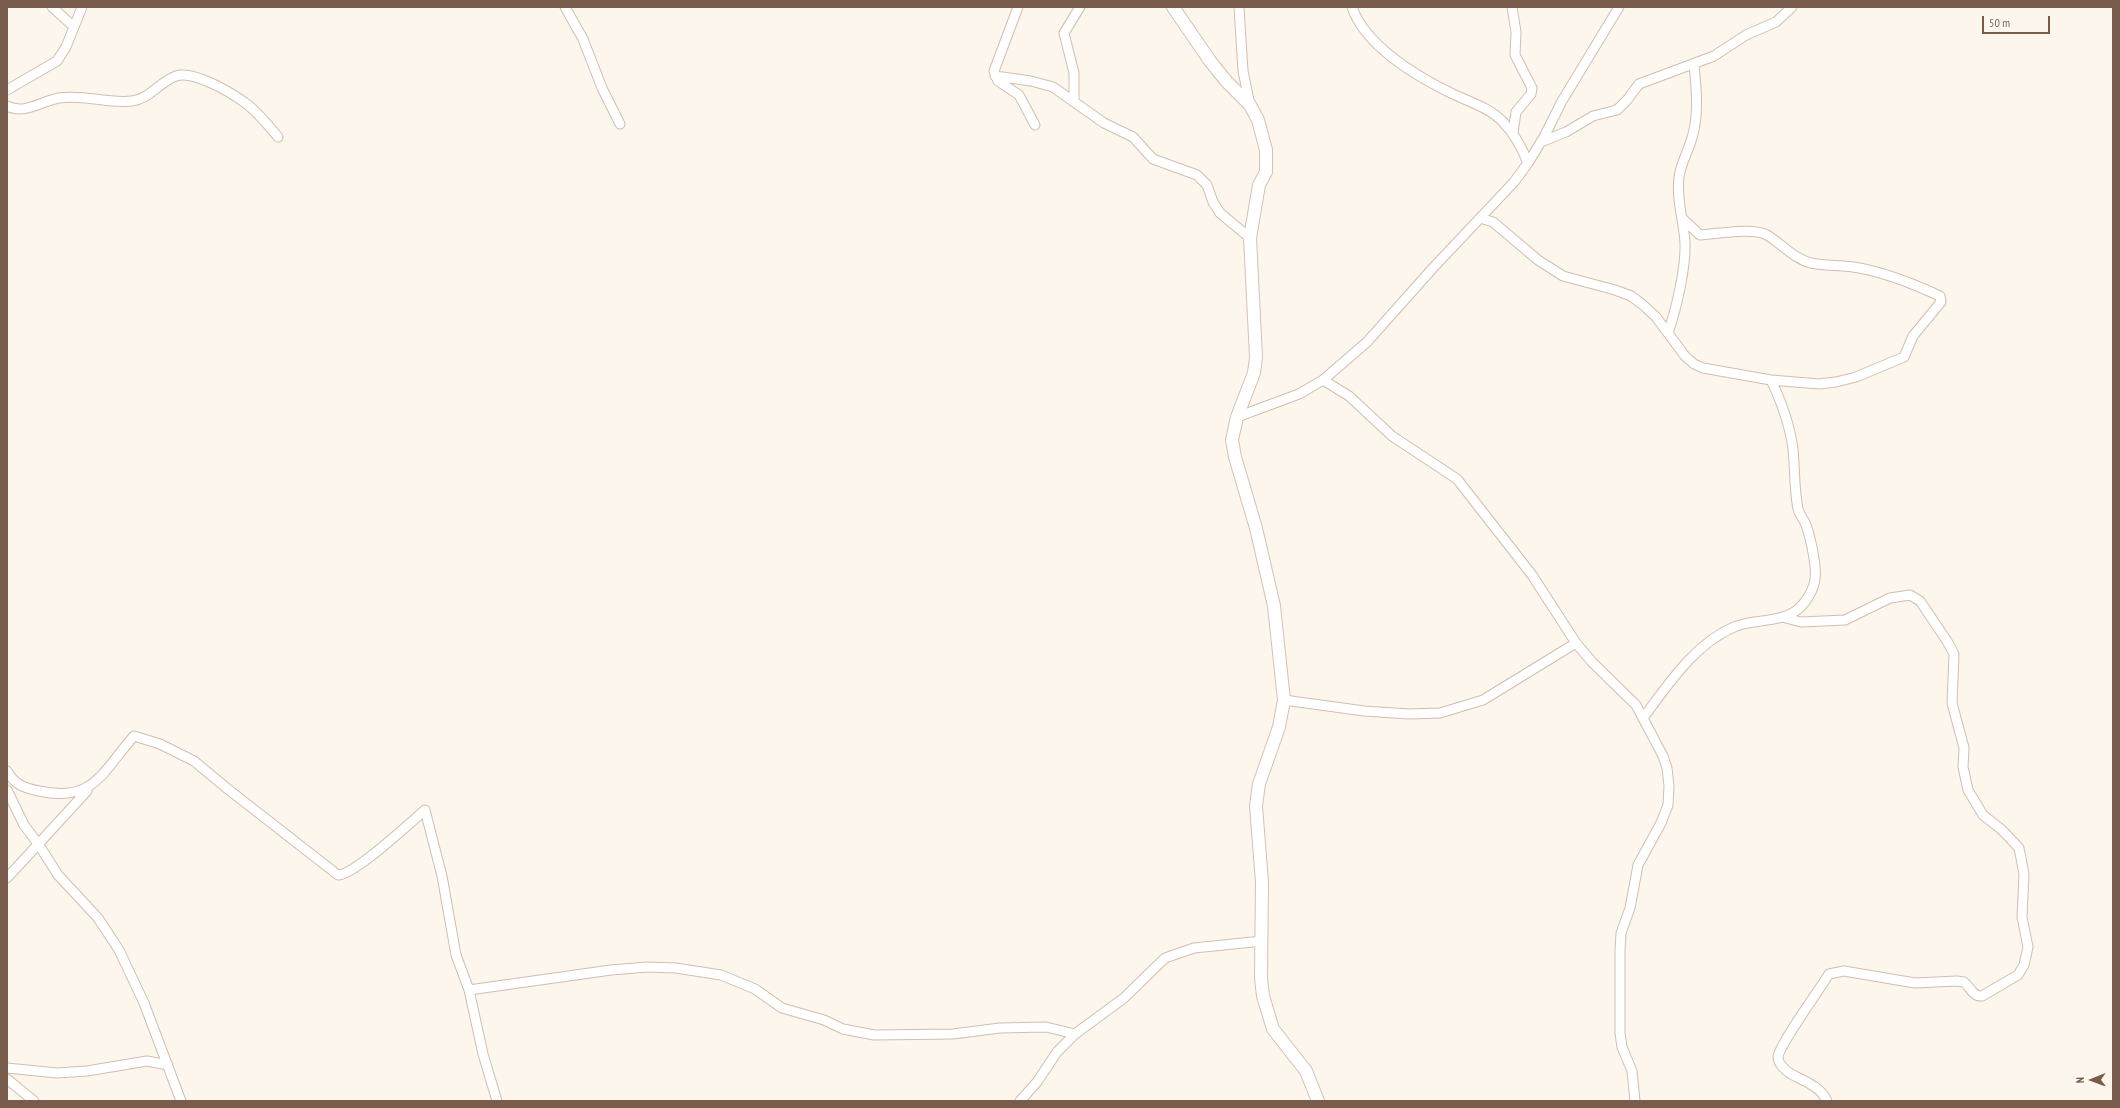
<!DOCTYPE html>
<style>
body{margin:0}
#map{position:relative;width:2120px;height:1108px;overflow:hidden;background:#fdf6ec;font-family:"PT Sans Narrow",sans-serif}
canvas{display:block}
.frame{position:absolute;inset:0;border:8px solid #7a5c4d;pointer-events:none}
.north{position:absolute;left:2072px;top:1060px;width:40px;height:40px;-webkit-text-stroke:3px #fffaf3;paint-order:stroke;rotate:269deg;font-size:11px;font-weight:700;line-height:16px;text-align:center;color:#7a5c4d}
.north::after{content:'';display:block;margin:auto;width:14px;height:18px;background:#7a5c4d;clip-path:polygon(50% 0,100% 100%,50% 72%,0 100%)}
.scale{position:absolute;left:1982px;top:16px;width:68px;height:18px;box-sizing:border-box;border:2px solid #7a5c4d;border-top:0;padding-left:5px;font-size:12px;line-height:14px;white-space:nowrap;color:#7a5c4d;-webkit-text-stroke:3px #fffaf3;paint-order:stroke}
</style>
<div id="map">
<canvas width="2120" height="1108"></canvas>
<div class="frame"></div>
<div class="north">N</div>
<div class="scale">50 m</div>
</div>
<script>
const g = document.querySelector('canvas').getContext('2d');
g.lineJoin = 'round';
function stroke(path, color, width, dash) { g.strokeStyle = color; g.lineWidth = width; g.lineCap = dash ? 'butt' : 'round'; g.setLineDash(dash || []); g.stroke(path); }
const street = new Path2D(`
 M 52,7 L 74,27
 M 565,7 L 583,39 L 602,88 L 620,124
 M 1018,7 L 994,71 L 998,81 L 1019,95 L 1035,125
 M 1239,7 L 1243,71 L 1250,105
 M 1352,7 C 1365,46 1418,77 1453,94 C 1470,102 1490,108 1503,122 C 1515,134 1522,148 1528,163
 M 1512,7 L 1516,32 L 1515,55 L 1532,88 L 1531,94 L 1516,112 L 1513,133
 M 995,76 L 1031,81 L 1053,87 L 1104,123 L 1133,137 L 1153,159 L 1197,175 L 1207,185 L 1213,202 L 1220,213 L 1250,238
 M 7,90 L 57,61 L 66,47 L 82,7
 M 1074,102 L 1074,73 L 1064,33 L 1080,7
 M 7,106 C 25,115 41,101 59,98 C 84,94 107,104 132,101 C 150,99 159,82 176,76 C 193,70 230,92 244,102 C 257,111 268,125 278,137
 M 1541,142 L 1566,132 L 1593,116 L 1617,110 L 1627,100 L 1639,84 L 1714,56 L 1746,35 L 1776,22 L 1792,7
 M 1480,218 L 1493,222 L 1538,260 L 1563,276 L 1615,290 L 1631,296 L 1642,304 L 1656,317 L 1685,356 L 1694,364 L 1703,368 L 1771,380 L 1819,384 L 1836,382 L 1856,377 L 1904,357 L 1913,336 L 1941,302 L 1940,296 C 1914,284 1881,271 1853,267 C 1838,265 1826,266 1811,263 C 1794,259 1782,244 1767,235 C 1753,227 1717,234 1700,235 L 1683,219
 M 1668,333 C 1676,310 1686,268 1685,243 C 1684,222 1676,199 1679,177 C 1681,162 1690,148 1693,134 C 1699,111 1696,87 1694,64
 M 1323,380 L 1349,396 L 1392,436 L 1457,479 L 1532,575 L 1576,643 L 1592,662 L 1636,705 L 1663,756 L 1667,768 L 1669,786 L 1668,805 L 1661,823 L 1638,865 L 1630,908 L 1621,933 L 1620,950 L 1620,1033 L 1622,1047 L 1632,1071 L 1635,1101
 M 1237,417 L 1299,394 L 1323,380 L 1367,342 L 1432,269 L 1514,182 L 1528,163 L 1544,137 L 1562,101 L 1619,7
 M 1782,617 L 1801,622 L 1845,620 L 1890,598 L 1910,595 L 1920,601 L 1947,641 L 1954,654 L 1952,703 L 1964,748 L 1963,767 L 1968,790 L 1983,815 L 2002,830 L 2019,848 L 2024,874 L 2022,917 L 2028,947 L 2024,965 L 2018,975 L 1982,996 C 1973,997 1970,987 1964,982 L 1957,981 L 1915,983 L 1844,971 L 1829,974 C 1820,989 1779,1045 1778,1057 C 1778,1064 1786,1071 1791,1074 C 1804,1081 1820,1086 1827,1101
 M 1284,700 L 1364,711 L 1409,714 L 1440,713 L 1483,700 L 1576,643
 M 1643,718 C 1668,685 1694,644 1734,627 C 1753,619 1780,623 1797,610 C 1806,603 1814,589 1815,579 C 1817,568 1811,540 1807,528 C 1806,522 1800,516 1798,509 C 1794,488 1795,470 1793,449 C 1790,426 1781,401 1771,380
 M 7,771 C 15,785 24,788 39,791 C 94,803 102,772 134,736 L 160,744 L 194,761 L 229,790 L 338,875 C 354,875 410,823 425,810 L 442,876 L 456,955 L 469,990 L 483,1054 L 497,1101
 M 7,790 L 24,825 L 39,845 L 58,875 L 98,918 L 119,950 L 144,1003 L 181,1101
 M 7,878 L 87,791
 M 469,990 L 611,970 L 647,967 L 676,968 L 721,975 L 755,989 L 782,1008 L 824,1020 L 843,1029 L 874,1035 L 953,1034 L 1000,1028 L 1046,1027 L 1075,1034
 M 7,1068 L 57,1073 L 87,1071 L 147,1061 L 168,1065
 M 7,1079 L 34,1101
 M 1020,1101 L 1037,1082 L 1057,1052 L 1075,1034 L 1124,998 L 1165,958 L 1194,948 L 1262,941`);
const secondary = new Path2D(`
 M 1173,7 L 1210,61 L 1227,82 L 1250,105 L 1258,120 L 1266,150 L 1266,172 L 1259,185 L 1250,238 L 1256,357 L 1254,373 L 1237,417 L 1232,440 L 1235,457 L 1256,528 L 1274,606 L 1284,700 L 1279,727 L 1259,784 L 1256,806 L 1262,882 L 1261,978 L 1263,996 L 1273,1029 L 1306,1071 L 1318,1101`);
stroke(street, '#d1beb0', 11);
stroke(secondary, '#d6c0b0', 14);
stroke(street, '#fff', 9);
stroke(secondary, '#fff', 12);
</script>
